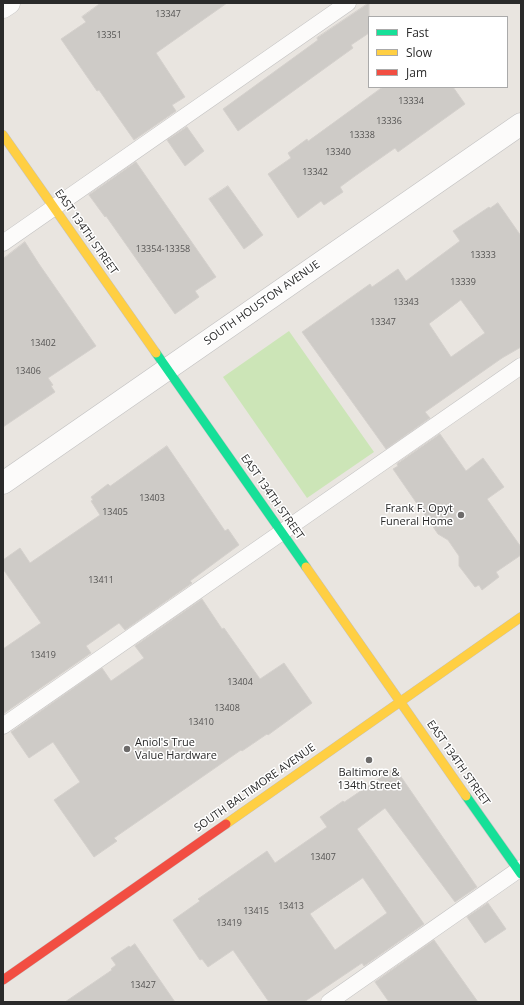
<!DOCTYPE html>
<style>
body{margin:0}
#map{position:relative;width:524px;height:1005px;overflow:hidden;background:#e9e5e0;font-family:"Open Sans",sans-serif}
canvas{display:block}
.frame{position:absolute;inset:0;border:4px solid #2a2a2a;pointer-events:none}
.legend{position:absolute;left:368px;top:16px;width:140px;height:72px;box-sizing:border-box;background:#fff;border:1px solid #aaa;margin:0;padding:5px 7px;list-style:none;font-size:12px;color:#2a2a2a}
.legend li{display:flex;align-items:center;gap:8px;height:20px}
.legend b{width:20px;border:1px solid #aaa}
</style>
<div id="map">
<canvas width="524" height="1005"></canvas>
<div class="frame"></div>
<ul class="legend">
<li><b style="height:5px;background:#16e098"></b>Fast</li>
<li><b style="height:5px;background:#ffcf43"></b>Slow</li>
<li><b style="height:5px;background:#f24e42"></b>Jam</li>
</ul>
</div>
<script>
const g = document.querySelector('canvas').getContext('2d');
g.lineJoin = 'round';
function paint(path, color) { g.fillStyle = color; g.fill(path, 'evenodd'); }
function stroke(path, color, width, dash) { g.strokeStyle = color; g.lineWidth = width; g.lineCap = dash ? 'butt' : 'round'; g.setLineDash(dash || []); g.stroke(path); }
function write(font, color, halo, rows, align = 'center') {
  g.font = font + ' "Open Sans",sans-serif'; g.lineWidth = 3; g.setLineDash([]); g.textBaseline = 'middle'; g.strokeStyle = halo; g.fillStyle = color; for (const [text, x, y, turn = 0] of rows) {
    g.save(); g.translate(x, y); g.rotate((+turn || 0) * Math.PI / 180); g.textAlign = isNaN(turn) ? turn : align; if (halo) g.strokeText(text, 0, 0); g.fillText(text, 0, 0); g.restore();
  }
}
paint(new Path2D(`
 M 289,331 L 374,452 L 307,498 L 223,377 Z`), '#cce5b7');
const building = new Path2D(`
 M 101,3 L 227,3 L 156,53 L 185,97 L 172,105 L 176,111 L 134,140 L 99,90 L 97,91 L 61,39 L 86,22 L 82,17 Z
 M 369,3 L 369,33 L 351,45 L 353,48 L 238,131 L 223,109 L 318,40 L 317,38 Z
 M 383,87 L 453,87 L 465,104 L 398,152 L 395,148 L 355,176 L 340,187 L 343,192 L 324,205 L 321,201 L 298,218 L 268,174 L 291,158 L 288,153 L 307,139 L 308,141 Z
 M 187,127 L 204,151 L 185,166 L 167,140 Z
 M 136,162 L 216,277 L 195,291 L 199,297 L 175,314 L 106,216 L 105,217 L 89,195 Z
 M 228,186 L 263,235 L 244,249 L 209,199 Z
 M 498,203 L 521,236 L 521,347 L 502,358 L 425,412 L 430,418 L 386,449 L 302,332 L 370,284 L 372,287 L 398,269 L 406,281 L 460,241 L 453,231 L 489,207 L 490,208 ZM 461,300 L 485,333 L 451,357 L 429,324 Z
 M 25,242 L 39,264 L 96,346 L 48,378 L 53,385 L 51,386 L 55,392 L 3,427 L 3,259 Z
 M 440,434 L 466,471 L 483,458 L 504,487 L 487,499 L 521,547 L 521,555 L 496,572 L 499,577 L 482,590 L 479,585 L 475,587 L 459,566 L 459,556 L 448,540 L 438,534 L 393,469 L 398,466 L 397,464 Z
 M 167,446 L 225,531 L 228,529 L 239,545 L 190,581 L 192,583 L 125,630 L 119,623 L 86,646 L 91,653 L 3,714 L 3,649 L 41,623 L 3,569 L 3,560 L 20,548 L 30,563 L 100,515 L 91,501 L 93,500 L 91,497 L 108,484 L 110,486 Z
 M 202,599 L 222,629 L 224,628 L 260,679 L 284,663 L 312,703 L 268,735 L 267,734 L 242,751 L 241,750 L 114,838 L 117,841 L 94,857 L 54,800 L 80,782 L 53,742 L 29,758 L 11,732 L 102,668 L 111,681 L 144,658 L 135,646 Z
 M 395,768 L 477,887 L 455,902 L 385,808 L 357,829 L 424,924 L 364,966 L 362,963 L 304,1002 L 269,1002 L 233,950 L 208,967 L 202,959 L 200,960 L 173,920 L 200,901 L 198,899 L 267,851 L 275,863 L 327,827 L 320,817 L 343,801 L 344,802 ZM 363,878 L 387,913 L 335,950 L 310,914 Z
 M 488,903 L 506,929 L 485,943 L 467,917 Z
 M 434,940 L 478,1002 L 389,1002 L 375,982 Z
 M 135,944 L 175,1002 L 65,1002 L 112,970 L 111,969 L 116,965 L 111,958 L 129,946 L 130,947 Z`);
paint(building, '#cecbc7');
stroke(building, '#d4d0cc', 1);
const lane = new Path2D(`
 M 3,243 L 348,3
 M 3,726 L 521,366
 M 329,1002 L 521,868`);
const street = new Path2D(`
 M 3,7 L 9,3
 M 3,483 L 521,124`);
const fast = new Path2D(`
 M 156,353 L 306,567
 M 466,796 L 521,874`);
const slow = new Path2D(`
 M 3,135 L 156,353
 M 306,567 L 466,796
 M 226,824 L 521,617`);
const jam = new Path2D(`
 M 3,980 L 226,824`);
stroke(lane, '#c2c1c1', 17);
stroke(street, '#c2c1c1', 23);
stroke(fast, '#c2c1c1', 10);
stroke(slow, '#c2c1c1', 10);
stroke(jam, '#c2c1c1', 10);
stroke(lane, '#fcfbfa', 16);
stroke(street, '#fcfbfa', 22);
stroke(fast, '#16e098', 9);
stroke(slow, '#ffcf43', 9);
stroke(jam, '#f24e42', 9);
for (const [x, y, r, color] of [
 [461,515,4,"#6d6b6a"],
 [127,749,4,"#6d6b6a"],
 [369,760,4,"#6d6b6a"]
]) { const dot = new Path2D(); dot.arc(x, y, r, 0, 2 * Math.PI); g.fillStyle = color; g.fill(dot); stroke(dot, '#fff', 1.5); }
write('9px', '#555453', null, [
 ["13347",168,14],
 ["13351",109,35],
 ["13334",411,101],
 ["13336",389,121],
 ["13338",362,135],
 ["13340",338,152],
 ["13342",315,172],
 ["13354-13358",163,249],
 ["13333",483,255],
 ["13339",463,282],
 ["13343",406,302],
 ["13347",383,322],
 ["13402",43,343],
 ["13406",28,371],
 ["13403",152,498],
 ["13405",115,512],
 ["13411",101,580],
 ["13419",43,655],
 ["13404",240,682],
 ["13408",227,708],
 ["13410",201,722],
 ["13407",323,857],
 ["13413",291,906],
 ["13415",256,911],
 ["13419",229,923],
 ["13427",143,985]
]);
write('11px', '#2a2a2a', '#fff', [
 ["EAST 134TH STREET",86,232,55],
 ["SOUTH HOUSTON AVENUE",262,303,-35],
 ["EAST 134TH STREET",272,497,55],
 ["EAST 134TH STREET",458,763,55],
 ["SOUTH BALTIMORE AVENUE",255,788,-35]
]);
write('11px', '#2a2a2a', '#fff', [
 ["Frank F. Opyt",453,509],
 ["Funeral Home",453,522],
 ["Aniol's True",135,743,"left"],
 ["Value Hardware",135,756,"left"],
 ["Baltimore &",369,773,"center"],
 ["134th Street",369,786,"center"]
], 'right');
</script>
